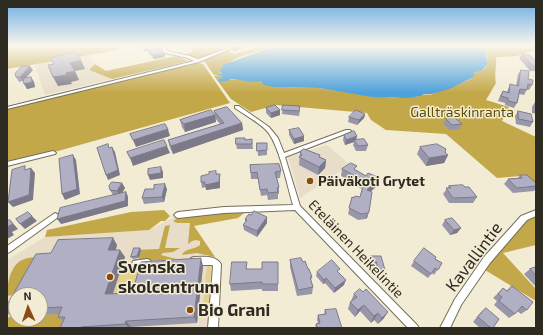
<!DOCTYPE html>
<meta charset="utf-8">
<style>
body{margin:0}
#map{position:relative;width:543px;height:335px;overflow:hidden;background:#f3ecd5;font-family:"Exo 2",sans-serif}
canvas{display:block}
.frame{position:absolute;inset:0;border:8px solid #2e2b23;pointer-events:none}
.north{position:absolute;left:8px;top:287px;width:40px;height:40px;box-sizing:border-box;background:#f3ecd5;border:1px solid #a49f8e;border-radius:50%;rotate:357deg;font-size:11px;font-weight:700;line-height:16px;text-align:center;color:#2e2b23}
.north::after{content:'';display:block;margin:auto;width:14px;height:18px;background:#8b4c14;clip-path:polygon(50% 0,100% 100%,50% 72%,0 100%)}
</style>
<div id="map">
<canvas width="543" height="335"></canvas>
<div class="frame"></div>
<div class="north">N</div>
</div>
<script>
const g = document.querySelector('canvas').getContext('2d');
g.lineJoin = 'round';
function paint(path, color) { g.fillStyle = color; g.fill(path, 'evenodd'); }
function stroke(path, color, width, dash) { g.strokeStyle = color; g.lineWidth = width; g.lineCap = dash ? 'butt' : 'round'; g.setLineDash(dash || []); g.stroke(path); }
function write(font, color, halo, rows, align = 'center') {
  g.font = font + ' "Exo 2",sans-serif'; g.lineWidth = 3; g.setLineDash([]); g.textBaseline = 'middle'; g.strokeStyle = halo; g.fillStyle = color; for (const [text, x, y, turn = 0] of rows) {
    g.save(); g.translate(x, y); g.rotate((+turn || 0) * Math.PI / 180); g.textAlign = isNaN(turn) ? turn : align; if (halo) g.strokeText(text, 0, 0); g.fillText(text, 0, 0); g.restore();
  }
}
paint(new Path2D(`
 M 90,55 L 95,64 L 89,70 L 112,79 L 45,95 L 34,64 Z
 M 327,145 L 350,165 L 300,198 L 288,157 Z
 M 178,215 L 191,218 L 194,226 L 215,257 L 210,328 L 7,328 L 7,260 L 45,237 L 149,230 ZM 16,295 L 40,295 L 40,319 L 16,319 Z`), '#e7ddc9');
paint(new Path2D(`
 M 207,265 L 211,266 L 209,303 L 203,304 Z
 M 146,268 L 145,293 L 110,301 L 121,269 Z`), '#e5d18c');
paint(new Path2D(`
 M 7,46 L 121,46 L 118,50 L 7,69 Z
 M 215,46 L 235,54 L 260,46 L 275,46 C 265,50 241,55 233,60 C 224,67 226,73 214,75 L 202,58 L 184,55 L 193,51 L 190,47 Z
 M 478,46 L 536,46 L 536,50 L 517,56 L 496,57 C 497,66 494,74 496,83 L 486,100 L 509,107 L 502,121 L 536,137 L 536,185 L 521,176 L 497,178 L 446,134 L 386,130 L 371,120 L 367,113 L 276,105 L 251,112 L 231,99 L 214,76 L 223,76 L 219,79 L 261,81 L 275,87 L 319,88 L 363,95 L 394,98 L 421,96 C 425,93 429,96 433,94 C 447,87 461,85 474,77 L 474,73 L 481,71 L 487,66 C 489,57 486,51 478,46 Z
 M 176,56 L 189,61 L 112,79 L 89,70 L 95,64 L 106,71 Z
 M 197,63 L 203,64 L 230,103 L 58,151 L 7,163 L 7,109 Z
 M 164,210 L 170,216 L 165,221 L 161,221 L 149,230 L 45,237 L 47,230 L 131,212 Z
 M 248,210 L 238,218 L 194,226 L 215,257 L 197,253 L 182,255 C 185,248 194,250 200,245 L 200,241 L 196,240 L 192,241 L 188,244 L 190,223 L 177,223 L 173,221 L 181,216 Z
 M 536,216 L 536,245 L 503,253 L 536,289 L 536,301 L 485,270 C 499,252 513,224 536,216 Z
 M 170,225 L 165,248 L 180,248 L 173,252 L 163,253 L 161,255 L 176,259 L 137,262 L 133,259 L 139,259 L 141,251 L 134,250 L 159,249 L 165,226 Z
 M 54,256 L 18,294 L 7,296 C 7,285 10,266 22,260 C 31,256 44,257 54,256 Z
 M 16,308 L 16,319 L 40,319 L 40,315 L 70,313 L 67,321 L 61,326 L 63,328 L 7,328 L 7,318 L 12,316 Z`), '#c3a84a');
paint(new Path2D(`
 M 275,46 L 478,46 L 485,51 L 488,64 L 481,71 L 474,73 L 474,77 L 449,89 L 432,94 L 424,94 L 421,96 L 407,98 L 372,97 L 319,88 L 275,87 L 264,85 L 261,81 C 250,83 242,80 231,79 L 227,81 L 219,82 L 218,80 L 223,76 L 214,75 L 222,73 L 220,71 L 223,65 Z`), '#4ea1db');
const minor = new Path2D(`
 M 163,46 L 167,46 L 166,50 L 167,51 L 190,56 L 198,59 L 225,49 L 228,50 L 199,62 L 7,109 L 7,107 L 194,61 L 188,58 L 165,53 L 162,50 Z
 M 235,106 L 239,106 L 269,127 L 278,138 L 284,153 L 346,130 L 350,130 L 351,131 L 350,132 L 285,157 L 300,206 L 417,325 L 419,328 L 408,328 L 295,210 L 224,213 L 178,218 L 176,217 L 174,215 L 176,213 L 178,212 L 224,207 L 293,205 C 287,185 279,143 266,130 C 258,122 245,115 235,108 Z
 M 53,151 L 55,152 L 56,153 L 55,154 L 7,166 L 7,162 Z
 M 536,210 L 536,216 L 527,220 L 490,263 L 461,305 L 450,328 L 440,328 L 455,299 L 484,257 L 521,216 Z
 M 55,213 L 57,214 L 59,216 L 57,218 L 10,252 L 7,253 L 7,246 Z
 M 194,257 C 204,257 215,255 221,264 L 218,328 L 208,328 L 213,266 L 212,265 L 194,265 L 191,264 L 190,261 L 191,258 Z
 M 147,259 L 150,260 L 151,263 L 150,266 C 145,267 138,268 133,267 L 132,264 L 133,261 Z`);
stroke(minor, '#746e5b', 2);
paint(minor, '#fff');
paint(new Path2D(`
 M 144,46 L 164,53 L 165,57 L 154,59 L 147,51 L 144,51 Z
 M 225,46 L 248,46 L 234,51 Z
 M 522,54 L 536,61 L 536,71 L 530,71 L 519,58 Z
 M 33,70 L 25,79 L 31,77 L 34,82 L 35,87 L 27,89 L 23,80 L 23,81 L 19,82 L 16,77 Z
 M 521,70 L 532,85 L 529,90 L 527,89 L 524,95 L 519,94 L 517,103 L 514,108 L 505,105 L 505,103 L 498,101 L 500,96 L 503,91 L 507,92 L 508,89 L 510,84 L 516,86 L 518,74 Z
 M 535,102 L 536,102 L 536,114 L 532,113 L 532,107 Z
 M 283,105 L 300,110 L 299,116 L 282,114 Z
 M 266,108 L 280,110 L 280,115 L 271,118 L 266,113 Z
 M 214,111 L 242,123 L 243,130 L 173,154 L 170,148 L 168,140 L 220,124 L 215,118 L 216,122 L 185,132 L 182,127 L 180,120 L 215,114 Z
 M 518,111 L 533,122 L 530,127 L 516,124 L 515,116 Z
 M 365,114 L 364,118 L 357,125 L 348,122 L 349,117 Z
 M 446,119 L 462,124 L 459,129 L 450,130 L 443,124 Z
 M 289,130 L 304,141 L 294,144 L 289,135 Z
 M 344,135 L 356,139 L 368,145 L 366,151 L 356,151 L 353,145 L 354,142 L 345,145 L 343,140 Z
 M 252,139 L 253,149 L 237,149 L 236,144 L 245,140 Z
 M 257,143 L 267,150 L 267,155 L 258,156 Z
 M 420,147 L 445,152 L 448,155 L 444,163 L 426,166 L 417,154 Z
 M 300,152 L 320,157 L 326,160 L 325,168 L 318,175 L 299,165 Z
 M 250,165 L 281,171 L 280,178 L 277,178 L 279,187 L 279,194 L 278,194 L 278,199 L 268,200 L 267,195 L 261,196 L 258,179 L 251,179 Z
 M 342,169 L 356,170 L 366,176 L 380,178 L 378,185 L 371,191 L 367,218 L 365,219 L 358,220 L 348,214 L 352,197 L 354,198 L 360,197 L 362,189 L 358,187 L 358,185 L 341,176 Z
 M 217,174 L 220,179 L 220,188 L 206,190 L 206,187 L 202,188 L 201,182 Z
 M 520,175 L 536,183 L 536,188 L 534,191 L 513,193 L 504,184 L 508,179 L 518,178 Z
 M 122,183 L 125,188 L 122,193 L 126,192 L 128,197 L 128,206 L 61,224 L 113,195 L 110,190 Z
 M 449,186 L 465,187 L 477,197 L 473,203 L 449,203 L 443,194 Z
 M 167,189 L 164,202 L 144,204 L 142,198 Z
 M 251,215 L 267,217 L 267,223 L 257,237 L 244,230 L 243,225 L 245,223 L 245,219 Z
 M 445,220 L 461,228 L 457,233 L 450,235 L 442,225 Z
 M 113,238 L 117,245 L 116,250 L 125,257 L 113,294 L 132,293 L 203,266 L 197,323 L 131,327 L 131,328 L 60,328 L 63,321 L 58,317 L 59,314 L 40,315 L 40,295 L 16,295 L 16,317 L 13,317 L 7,313 L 7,305 L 51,253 Z
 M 140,248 L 141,251 L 139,258 L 133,259 L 131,257 Z
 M 371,256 L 385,270 L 382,275 L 376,275 L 374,266 L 370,265 L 369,260 Z
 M 435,259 L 442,263 L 434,275 L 432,273 L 428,278 L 411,266 L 414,261 Z
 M 290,260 L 303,262 L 308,269 L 312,277 L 311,280 L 313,287 L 312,294 L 297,296 L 290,267 Z
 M 278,262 L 278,291 L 262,291 L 262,289 L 231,291 L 230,284 L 247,269 L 262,269 Z
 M 536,267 L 536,287 L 524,274 L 530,269 Z
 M 317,272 L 339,273 L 344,285 L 334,293 L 325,283 L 323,284 L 316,276 Z
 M 512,286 L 527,310 L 521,314 L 517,311 L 515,314 L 509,318 L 494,305 L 497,301 L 493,298 L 503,288 L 506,291 Z
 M 354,294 L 384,318 L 378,324 L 374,320 L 371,323 L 360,311 L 355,317 L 348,309 L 350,302 L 352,301 L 351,301 Z
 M 486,308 L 493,328 L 480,328 L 473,322 L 480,313 Z
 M 325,310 L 342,328 L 315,328 L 316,324 L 318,323 L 317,320 L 318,315 L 324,315 Z`), '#9896a9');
paint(new Path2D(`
 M 236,46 L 248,46 L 234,51 L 234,47 Z
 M 143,47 L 146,47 L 147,51 L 144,51 Z
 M 164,53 L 165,57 L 154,59 L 153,55 Z
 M 81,60 L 85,69 L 75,71 L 79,80 L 71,82 L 72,84 L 58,86 L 53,77 L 66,73 L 70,63 Z
 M 30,66 L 33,70 L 23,81 L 20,77 Z
 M 31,77 L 34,82 L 35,87 L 27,89 L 24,84 Z
 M 280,110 L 280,115 L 271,118 L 271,113 Z
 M 365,114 L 364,118 L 357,125 L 359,120 Z
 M 215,115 L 216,122 L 185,132 L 184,124 Z
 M 242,123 L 243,130 L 173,154 L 171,146 Z
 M 168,129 L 170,136 L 136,147 L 133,140 Z
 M 304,136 L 304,141 L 294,144 L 294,139 Z
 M 357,136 L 356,141 L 354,140 L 354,142 L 345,145 L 346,140 Z
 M 167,146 L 170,153 L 133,166 L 130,158 Z
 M 112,147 L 115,152 L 120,175 L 108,180 L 106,175 Z
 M 73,155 L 76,160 L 80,194 L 65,200 L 62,194 Z
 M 448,155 L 444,163 L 426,166 L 429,158 Z
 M 326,160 L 325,168 L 318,175 L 319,167 Z
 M 161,167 L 163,172 L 163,178 L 150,180 L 148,175 Z
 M 31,168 L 35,173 L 33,200 L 13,207 L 8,202 Z
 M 220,174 L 220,188 L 206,190 L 205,185 Z
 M 380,178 L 378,185 L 365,197 L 367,190 Z
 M 122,183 L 125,188 L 120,196 L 117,191 Z
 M 165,184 L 167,189 L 164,202 L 162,197 Z
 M 126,192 L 128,197 L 128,206 L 61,224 L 57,219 Z
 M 369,212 L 367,218 L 365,219 L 368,213 Z
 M 32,216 L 37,221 L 25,229 L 20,224 Z
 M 267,217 L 267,223 L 257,237 L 257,231 Z
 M 10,220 L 18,229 L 12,232 L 14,235 L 7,239 L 7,227 Z
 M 461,228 L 457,233 L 450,235 L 454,230 Z
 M 113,238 L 117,245 L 113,258 L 108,250 Z
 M 140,248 L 141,251 L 139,258 L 137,256 Z
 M 120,250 L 125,257 L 110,301 L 105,294 Z
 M 201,258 L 203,266 L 197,323 L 194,317 Z
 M 326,278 L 325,283 L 323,284 L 324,280 Z
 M 346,280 L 344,285 L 334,293 L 335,288 Z
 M 364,305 L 360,311 L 355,317 L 358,310 Z
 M 388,312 L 384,318 L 378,324 L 382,318 Z
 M 378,313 L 374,320 L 371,323 L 374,316 Z
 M 126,321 L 131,327 L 131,328 L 129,328 L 125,324 Z`), '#7c7a89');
const building = new Path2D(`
 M 144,46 L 156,46 L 164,53 L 153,55 L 146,47 L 143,47 Z
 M 75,52 L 81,60 L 70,63 L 75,71 L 66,73 L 67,75 L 53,77 L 48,65 L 54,64 L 51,58 Z
 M 522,54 L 530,55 L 536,61 L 536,66 L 533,66 Z
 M 22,66 L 30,66 L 20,77 L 16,77 L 15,74 Z
 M 521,70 L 529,71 L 528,79 L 533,80 L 532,85 L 528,84 L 527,90 L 520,89 L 517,103 L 508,101 L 508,98 L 501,96 L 503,91 L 509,93 L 510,84 L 518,86 Z
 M 31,77 L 32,82 L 24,84 L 23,79 Z
 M 275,105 L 280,110 L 271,113 L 266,108 Z
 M 283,105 L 300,106 L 299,111 L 282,110 Z
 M 227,107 L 242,123 L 171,146 L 168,140 L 224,123 L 214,111 Z
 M 211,110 L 215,115 L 184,124 L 180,120 Z
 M 356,110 L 365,114 L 359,120 L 349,117 Z
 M 518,111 L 531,114 L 533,122 L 519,119 Z
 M 455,118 L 462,124 L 452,125 L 446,119 Z
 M 165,124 L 168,129 L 133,140 L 130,134 Z
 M 299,128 L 304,136 L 294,139 L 289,130 Z
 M 354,131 L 357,136 L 346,140 L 344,135 Z
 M 236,138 L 245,138 L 245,140 L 252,139 L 252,144 L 236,144 Z
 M 364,139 L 368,145 L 358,146 L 354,140 Z
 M 164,140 L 167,146 L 130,158 L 127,152 Z
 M 257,143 L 267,143 L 267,150 L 257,151 Z
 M 108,144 L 109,148 L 112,147 L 118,170 L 106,175 L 97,148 Z
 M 437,144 L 446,149 L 445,152 L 448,155 L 429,158 L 420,147 Z
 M 304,149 L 320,155 L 319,157 L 326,160 L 319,167 L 299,157 L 302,155 L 300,152 Z
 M 73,155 L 77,189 L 62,194 L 59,159 Z
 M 351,163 L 357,166 L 354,169 L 366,176 L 368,173 L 380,178 L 367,190 L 372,192 L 369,212 L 368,213 L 361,214 L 349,208 L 352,197 L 354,198 L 355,196 L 360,197 L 364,183 L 359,180 L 361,179 L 342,169 Z
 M 279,164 L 281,171 L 275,172 L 279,187 L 277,188 L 278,192 L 268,193 L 267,189 L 260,190 L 257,172 L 251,173 L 250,165 Z
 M 25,166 L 25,170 L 31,168 L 29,195 L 8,202 L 12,170 Z
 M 161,167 L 161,173 L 148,175 L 148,169 Z
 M 216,171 L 216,174 L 220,174 L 219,182 L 205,185 L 205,182 L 201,182 L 201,176 L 209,174 L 209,172 Z
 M 520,175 L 527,175 L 536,183 L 536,186 L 517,188 L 508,179 L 522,178 Z
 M 112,182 L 122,183 L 117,191 L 110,190 L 109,186 Z
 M 165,184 L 162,197 L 142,198 L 145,189 L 154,189 L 154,185 Z
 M 463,185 L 465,187 L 469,187 L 477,197 L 453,198 L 446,188 L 451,188 L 449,186 Z
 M 126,192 L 125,201 L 57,219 L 60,208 Z
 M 254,211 L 267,217 L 257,231 L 243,225 L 247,220 L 245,219 L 249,214 L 251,215 Z
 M 28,212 L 32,216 L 20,224 L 16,219 Z
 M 452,218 L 461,228 L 454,230 L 445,220 Z
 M 10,220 L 13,224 L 7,227 L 7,221 Z
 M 113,238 L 108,250 L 120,250 L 105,294 L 132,293 L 141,262 L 201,258 L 194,317 L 126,321 L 125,324 L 81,327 L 80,328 L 60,328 L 65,317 L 58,317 L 62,307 L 40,308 L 40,295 L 16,295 L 16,310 L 7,310 L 7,305 L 36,254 L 51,253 L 58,240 Z
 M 134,248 L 140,248 L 137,256 L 131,257 Z
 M 424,248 L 436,257 L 435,259 L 442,263 L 438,270 L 435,268 L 431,274 L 414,261 Z
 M 371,256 L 381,256 L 385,270 L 378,270 L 376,261 L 372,261 Z
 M 301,258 L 303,262 L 305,261 L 308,269 L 309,269 L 312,277 L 310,277 L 313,287 L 298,290 L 290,260 Z
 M 332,260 L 340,269 L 337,271 L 346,280 L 335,288 L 326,278 L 324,280 L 317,272 Z
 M 232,262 L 247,262 L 246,269 L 262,269 L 262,262 L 278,262 L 278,284 L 262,284 L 262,282 L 230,284 Z
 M 536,267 L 536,276 L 530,269 Z
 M 512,286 L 533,302 L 527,310 L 522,306 L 515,314 L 499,301 L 502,297 L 498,294 L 503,288 L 507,291 Z
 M 360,289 L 363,292 L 366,289 L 388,312 L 382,318 L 378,313 L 374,316 L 364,305 L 358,310 L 350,302 L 357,297 L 354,294 Z
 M 486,308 L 499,319 L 493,328 L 491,328 L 478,317 Z
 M 336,309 L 342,328 L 317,328 L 316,324 L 320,323 L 318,315 L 326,314 L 325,310 Z`);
paint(building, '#b1afc4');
stroke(building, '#7c7a89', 1);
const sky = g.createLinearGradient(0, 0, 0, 93);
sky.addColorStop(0, '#6aace3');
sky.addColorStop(0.49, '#faf6ec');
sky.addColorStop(1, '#faf6ec00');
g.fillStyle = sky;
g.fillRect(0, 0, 543, 93);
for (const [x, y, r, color] of [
 [310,181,4,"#8b4c14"],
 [110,277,4,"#8b4c14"],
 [190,310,4,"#8b4c14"]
]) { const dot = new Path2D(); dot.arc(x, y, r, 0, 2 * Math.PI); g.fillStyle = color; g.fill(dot); stroke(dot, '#f3ecd5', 1.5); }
write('14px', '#5f4d00', '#f3ecd5', [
 ["Gallträskinranta",462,112]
]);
write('bold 14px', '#2e2b23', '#f3ecd5', [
 ["Päiväkoti Grytet",318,181]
], 'left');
write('14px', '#2e2b23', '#f3ecd5', [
 ["Eteläinen Heikelintie",356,249,46]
]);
write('17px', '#2e2b23', '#f3ecd5', [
 ["Kavallintie",474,257,-53]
]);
write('bold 17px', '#2e2b23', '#f3ecd5', [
 ["Svenska",118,267],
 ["skolcentrum",118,287],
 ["Bio Grani",198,310]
], 'left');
</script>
